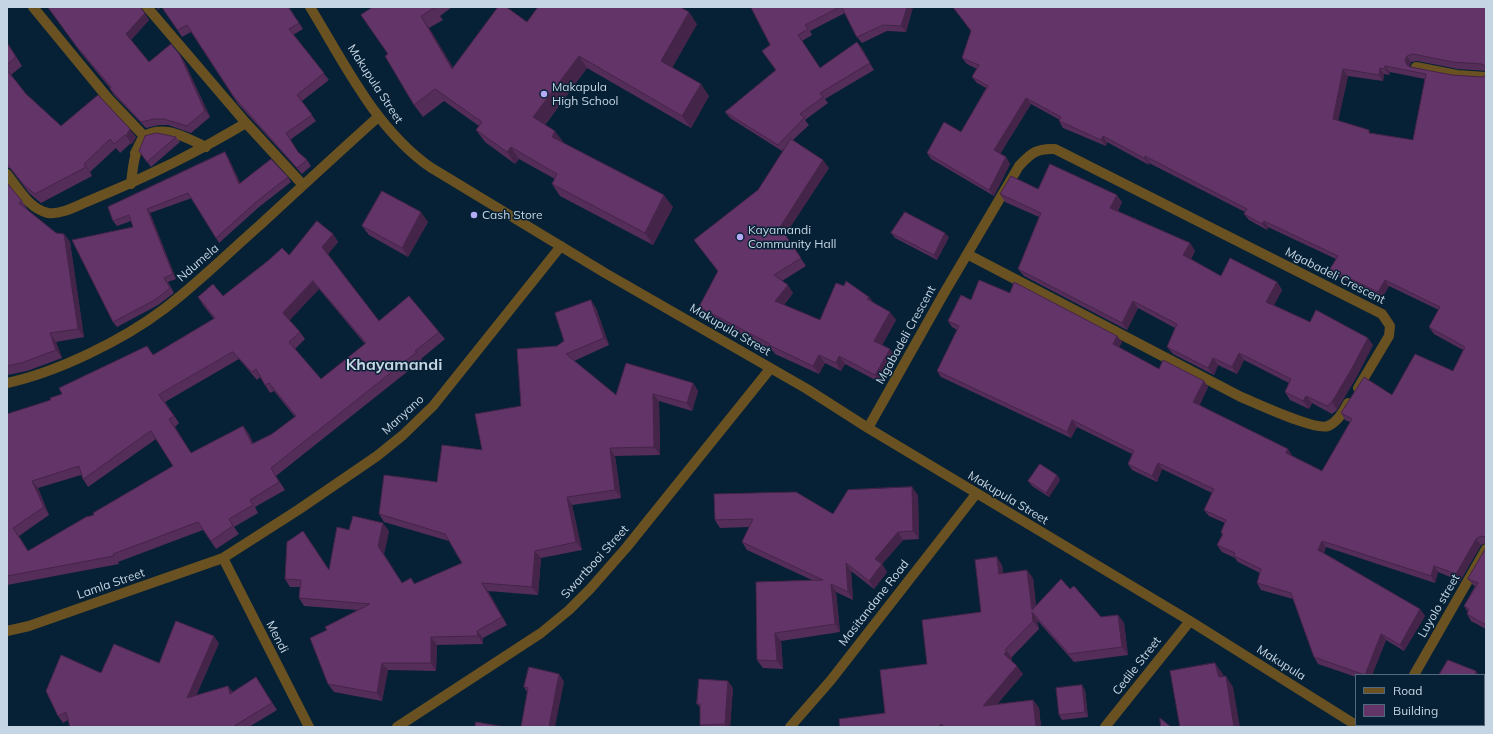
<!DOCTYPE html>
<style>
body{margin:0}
#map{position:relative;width:1493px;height:734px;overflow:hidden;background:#062135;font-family:Mulish,sans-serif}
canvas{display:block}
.frame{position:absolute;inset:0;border:8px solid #c6d5e3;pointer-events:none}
.legend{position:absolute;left:1355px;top:674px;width:130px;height:52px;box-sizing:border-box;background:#062135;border:1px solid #53697b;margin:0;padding:5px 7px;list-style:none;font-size:12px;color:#c6d5e3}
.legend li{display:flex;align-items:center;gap:8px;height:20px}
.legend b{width:20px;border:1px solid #53697b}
</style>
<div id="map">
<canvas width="1493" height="734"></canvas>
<div class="frame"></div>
<ul class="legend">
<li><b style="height:5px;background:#695121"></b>Road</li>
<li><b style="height:11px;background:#633468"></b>Building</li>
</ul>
</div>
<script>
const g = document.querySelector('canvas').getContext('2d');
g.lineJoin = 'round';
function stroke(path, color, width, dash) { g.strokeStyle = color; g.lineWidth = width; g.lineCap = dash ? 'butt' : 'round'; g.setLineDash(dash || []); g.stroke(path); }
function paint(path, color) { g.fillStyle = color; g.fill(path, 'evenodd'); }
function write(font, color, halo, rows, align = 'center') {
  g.font = font + ' Mulish,sans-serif'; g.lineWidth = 3; g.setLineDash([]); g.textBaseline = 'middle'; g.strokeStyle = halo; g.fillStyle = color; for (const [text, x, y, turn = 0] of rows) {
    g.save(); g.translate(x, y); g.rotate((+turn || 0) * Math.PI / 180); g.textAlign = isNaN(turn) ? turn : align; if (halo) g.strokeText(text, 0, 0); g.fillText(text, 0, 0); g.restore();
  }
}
stroke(new Path2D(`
 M 33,7 L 107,97 L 144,136 C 165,124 186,138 206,147
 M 147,7 L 246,123 L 303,185
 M 310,7 C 345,64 375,128 430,167 L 605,273 L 807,389 L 868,428 L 1190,621 L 1359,727
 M 1416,67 L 1457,75 L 1486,77
 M 7,174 C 18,188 29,209 48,213 C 62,215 78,205 91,200 C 145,178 196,153 246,123
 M 131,184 C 133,166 134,151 144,136 L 135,153
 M 967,254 L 1241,397 C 1256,403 1315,431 1328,426 C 1338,422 1344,411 1348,403
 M 7,383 C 58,372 123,340 164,309 C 198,283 228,253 260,225 C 299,189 338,153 378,117
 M 868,428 L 943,295 L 1019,166 C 1031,153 1037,148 1055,149 L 1382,314 L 1390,326 L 1389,336 L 1358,388
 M 223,558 L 309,727
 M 7,631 L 29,626 L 223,558 L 298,510 L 377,456 L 403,435 L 433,406 L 561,246
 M 1414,675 L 1486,549
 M 397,727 L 541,633 L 569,610 L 590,589 L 626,548 L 770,369
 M 790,727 L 831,680 L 976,494
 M 1105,727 L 1190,621
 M 1386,727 L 1387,725`), '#695121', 10);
paint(new Path2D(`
 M 48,7 L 141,7 L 141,8 L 149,20 L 131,40 L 149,62 L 184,61 L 210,117 L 191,133 L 168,125 L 159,125 L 146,128 L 114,95 L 110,89 L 110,88 L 81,53 Z
 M 162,7 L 289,7 L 303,29 L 293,35 L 329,80 L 302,101 L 316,121 L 290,140 L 299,153 L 307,160 L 311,166 L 302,174 L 238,104 L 191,32 L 182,37 Z
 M 373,7 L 452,7 L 440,16 L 443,20 L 429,28 L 453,68 L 498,7 L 508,7 L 508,8 L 527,22 L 697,24 L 672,68 L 709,96 L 691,128 L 587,68 L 545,125 L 564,143 L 673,207 L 653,245 L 560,196 L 552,184 L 555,179 L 519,159 L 515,164 L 485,142 L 476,130 L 479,126 L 444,101 L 423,117 L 414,105 Z
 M 751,7 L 913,7 L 906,32 L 887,31 L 862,43 L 857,37 L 845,13 L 810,31 L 812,35 L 802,41 L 820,68 L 857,42 L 874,70 L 825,99 L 828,103 L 805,120 L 809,125 L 793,140 L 829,168 L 785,235 L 806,266 L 782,281 L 793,293 L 784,305 L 820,320 L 869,297 L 873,302 L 896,320 L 882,345 L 896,357 L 881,383 L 845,364 L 841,371 L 825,363 L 819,374 L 775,354 L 773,351 L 704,315 L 699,307 L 718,271 L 694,240 L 758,190 L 785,148 L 782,151 L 730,118 L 725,112 L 776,70 L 770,45 Z
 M 1486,7 L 1486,71 L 1458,69 L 1417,61 L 1411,62 L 1410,66 L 1410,67 L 1452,75 L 1482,77 L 1485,76 L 1486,75 L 1486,543 L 1481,545 L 1460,581 L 1438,572 L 1435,583 L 1326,547 L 1324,553 L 1420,609 L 1425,616 L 1404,651 L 1386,640 L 1372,675 L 1356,675 L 1356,677 L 1318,664 L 1314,657 L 1293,599 L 1261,590 L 1257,583 L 1260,573 L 1238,562 L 1235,558 L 1222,552 L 1217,545 L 1222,535 L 1221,532 L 1225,523 L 1209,516 L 1204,510 L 1212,493 L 1162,469 L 1157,482 L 1132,470 L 1128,464 L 1132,454 L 1077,427 L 1071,438 L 941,377 L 937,371 L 957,330 L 952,327 L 948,321 L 971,300 L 1117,336 L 1122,342 L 1119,347 L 1159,369 L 1204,381 L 1208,387 L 1199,405 L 1292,455 L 1292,456 L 1322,471 L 1350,422 L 1345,420 L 1341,413 L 1392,395 L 1453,371 L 1463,350 L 1434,334 L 1429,327 L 1439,310 L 1389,286 L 1382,298 L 1335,275 L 1330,269 L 1336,259 L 1268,227 L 1267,230 L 1249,220 L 1244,214 L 1245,212 L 1149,163 L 1149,165 L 1107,142 L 1106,146 L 1063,128 L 1059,121 L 1060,120 L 1031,104 L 1000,154 L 1006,157 L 1010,164 L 994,196 L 931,159 L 927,153 L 961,132 L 986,88 L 977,83 L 972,77 L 977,69 L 967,64 L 962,58 L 971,32 ZM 1390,72 L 1425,79 L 1413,140 L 1371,133 L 1338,121 L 1348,76 L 1383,81 L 1384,74 L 1389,75 Z
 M 7,42 L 22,66 L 11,75 L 26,94 L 61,126 L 98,95 L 136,137 L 132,144 L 131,143 L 120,153 L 116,148 L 90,172 L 92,176 L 41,203 L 29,193 L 10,168 L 7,168 Z
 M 176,137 L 180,142 L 151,167 L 139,151 Z
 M 228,157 L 240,183 L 288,177 L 291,182 L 259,207 L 219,243 L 192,198 L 150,213 L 176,279 L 168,282 L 174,293 L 158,305 L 117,327 L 113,322 L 133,227 L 131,221 L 117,226 L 113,221 Z
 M 7,183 L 22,201 L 28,210 L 27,210 L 56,233 L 64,234 L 70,242 L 84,337 L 56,342 L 62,358 L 27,371 L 7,375 Z
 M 1038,189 L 1122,202 L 1118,211 L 1190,243 L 1195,251 L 1191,259 L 1221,276 L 1277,282 L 1282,290 L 1274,305 L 1310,322 L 1373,345 L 1357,376 L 1337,410 L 1332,414 L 1312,403 L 1309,409 L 1290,400 L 1285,392 L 1289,383 L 1244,360 L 1237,374 L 1218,365 L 1214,375 L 1173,354 L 1167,347 L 1175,328 L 1138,308 L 1127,330 L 1024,276 L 1018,269 L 1039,217 L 1005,202 L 1000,194 Z
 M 428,222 L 408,257 L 369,235 L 362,226 Z
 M 891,233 L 949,237 L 937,260 L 895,238 Z
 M 333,234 L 338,242 L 328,254 L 379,321 L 439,332 L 445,339 L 421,359 L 422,360 L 276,476 L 285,490 L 255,507 L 258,513 L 234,527 L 239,534 L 216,549 L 203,530 L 118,562 L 119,564 L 7,585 L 7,414 L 51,400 L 62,394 L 153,355 L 214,319 L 203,305 L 198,297 L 223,296 L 289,255 ZM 319,289 L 365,344 L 321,379 L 295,349 L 305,339 L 300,332 L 289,320 ZM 239,359 L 257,380 L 260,377 L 270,393 L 274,391 L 295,417 L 272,434 L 253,443 L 249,434 L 243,426 L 191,453 L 175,427 L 179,423 L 165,402 ZM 156,439 L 173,466 L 94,515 L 28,551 L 19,536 L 49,515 L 38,488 L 81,475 L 83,479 L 88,487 Z
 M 596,308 L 609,345 L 574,361 L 616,395 L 693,383 L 698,391 L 692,411 L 659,401 L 660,455 L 615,456 L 621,498 L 572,505 L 582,550 L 541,558 L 538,595 L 488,591 L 507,625 L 483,638 L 483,644 L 437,645 L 436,671 L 388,670 L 382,701 L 334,692 L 328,684 L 327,630 L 357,610 L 304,606 L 299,598 L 300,587 L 290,587 L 285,579 L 329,570 L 349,530 L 389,531 L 384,554 L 402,583 L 411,578 L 415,584 L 462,563 L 449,541 L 384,522 L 379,514 L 437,482 L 482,450 L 521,406 L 557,346 L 564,341 Z
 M 1057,475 L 1060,480 L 1049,497 L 1032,486 L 1028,481 Z
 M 918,495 L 919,539 L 903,540 L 882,564 L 887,572 L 874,589 L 851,571 L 853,600 L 836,592 L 840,632 L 781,641 L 783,669 L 763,668 L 757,660 L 756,582 L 812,580 L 747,550 L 742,542 L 749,527 L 720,528 L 715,520 L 833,514 Z
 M 1486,548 L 1486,629 L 1471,621 L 1467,614 L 1468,612 L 1464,606 L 1475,586 L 1473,585 L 1468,579 Z
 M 1002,565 L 1003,573 L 1033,578 L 1036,606 L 1070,589 L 1101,617 L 1118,615 L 1124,623 L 1128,655 L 1074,662 L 1037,620 L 1039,629 L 1011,658 L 1012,659 L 1011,661 L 1023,674 L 997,704 L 1033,700 L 1039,708 L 1041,727 L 840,727 L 885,713 L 927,664 L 981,612 Z
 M 219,643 L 196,696 L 233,692 L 256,677 L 277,710 L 249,727 L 70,727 L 68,720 L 63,723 L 58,716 L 101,673 L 159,663 Z
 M 559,674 L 564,682 L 527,692 L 524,687 Z
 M 733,688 L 730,727 L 702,727 L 700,725 L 700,707 L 697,704 Z
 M 1085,690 L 1088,717 L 1062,720 L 1059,715 Z
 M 1413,725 L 1439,725 L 1438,727 L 1417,727 Z
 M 1459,725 L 1484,725 L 1486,727 L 1462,727 Z`), '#552d59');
paint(new Path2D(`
 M 156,7 L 161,7 L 158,10 Z
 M 907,7 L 913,7 L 906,32 L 901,26 Z
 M 689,12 L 697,24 L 669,73 L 661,61 Z
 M 145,13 L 149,20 L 130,40 L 126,34 Z
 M 421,16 L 429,28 L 461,81 L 452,69 Z
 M 7,42 L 22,66 L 7,43 Z
 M 857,42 L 862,48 L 874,70 L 870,63 Z
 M 180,55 L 184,61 L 210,117 L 205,111 Z
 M 579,56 L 587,68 L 541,129 L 533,117 Z
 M 1407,56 L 1411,62 L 1410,66 L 1411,72 L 1407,65 L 1405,60 Z
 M 1385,66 L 1390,72 L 1389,75 L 1385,69 Z
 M 1380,68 L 1384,74 L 1383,81 L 1379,75 Z
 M 1343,69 L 1348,76 L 1337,125 L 1333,119 Z
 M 701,84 L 709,96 L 691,128 L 682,116 Z
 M 1026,98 L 1031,104 L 998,157 L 994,150 Z
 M 130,129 L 136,137 L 132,144 L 126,136 Z
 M 555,131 L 564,143 L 552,137 Z
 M 1103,136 L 1107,142 L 1106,146 L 1101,140 Z
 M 511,147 L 519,159 L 515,164 L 507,152 Z
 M 225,152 L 228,157 L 243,189 L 239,184 Z
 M 1145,156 L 1149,163 L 1149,165 L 1144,158 Z
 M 1006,157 L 1010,164 L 994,196 L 989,190 Z
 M 823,160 L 829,168 L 785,235 L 806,266 L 780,227 Z
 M 84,164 L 90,172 L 92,176 Z
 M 664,195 L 673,207 L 653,245 L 645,233 Z
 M 1117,195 L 1122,202 L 1116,215 L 1110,208 Z
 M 147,209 L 150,213 L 176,279 L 173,274 Z
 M 421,212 L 428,222 L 408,257 L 402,248 Z
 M 1264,221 L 1268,227 L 1267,230 L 1262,224 Z
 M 945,233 L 949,237 L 937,260 L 934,255 Z
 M 64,234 L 70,242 L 84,337 L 78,329 Z
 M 333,234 L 338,242 L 327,255 L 322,247 Z
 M 1190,243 L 1195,251 L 1189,262 L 1183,255 Z
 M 1385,280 L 1389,286 L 1382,298 L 1378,292 Z
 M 313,281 L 319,289 L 289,321 L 283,313 Z
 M 1277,282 L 1282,290 L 1272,309 L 1266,302 Z
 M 788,285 L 793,293 L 781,309 L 775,301 Z
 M 869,297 L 875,305 L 867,299 Z
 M 591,300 L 596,308 L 609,345 L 604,338 Z
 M 1133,301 L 1138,308 L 1127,330 L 1122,323 Z
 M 890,312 L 896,320 L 880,349 L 874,341 Z
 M 50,333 L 56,342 L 62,358 L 56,350 Z
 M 1117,336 L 1122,342 L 1118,350 L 1113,344 Z
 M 1368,338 L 1373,345 L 1357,376 L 1337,410 L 1332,402 Z
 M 890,349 L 896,357 L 881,383 L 875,375 Z
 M 1239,353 L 1244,360 L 1237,374 L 1232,367 Z
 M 819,355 L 825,363 L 819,374 L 813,366 Z
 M 839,356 L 845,364 L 841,371 L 836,363 Z
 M 1213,358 L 1218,365 L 1214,375 L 1208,368 Z
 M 1204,381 L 1208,387 L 1198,409 L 1193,402 Z
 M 693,383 L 698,391 L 692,411 L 687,403 Z
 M 653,394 L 659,401 L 660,455 L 654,447 Z
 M 1306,396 L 1312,403 L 1309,409 L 1303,401 Z
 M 169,419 L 175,427 L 196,461 L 191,453 Z
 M 1072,420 L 1077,427 L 1071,438 L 1067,432 Z
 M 243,426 L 249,434 L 257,452 L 252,444 Z
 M 610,448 L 615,456 L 621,498 L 615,490 Z
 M 1288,449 L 1292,455 L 1290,459 L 1286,453 Z
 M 1158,463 L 1162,469 L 1157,482 L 1152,476 Z
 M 271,468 L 276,476 L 285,490 L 279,482 Z
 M 1057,475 L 1060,480 L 1049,497 L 1046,493 Z
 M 32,481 L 38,488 L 49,515 L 44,507 Z
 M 912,487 L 918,495 L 919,539 L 913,531 Z
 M 567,497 L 572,505 L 582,550 L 576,542 Z
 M 383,523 L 389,531 L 384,554 L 407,591 L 378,546 Z
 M 898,532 L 903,540 L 882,564 L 887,572 L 874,589 L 869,581 L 875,559 Z
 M 1476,539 L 1481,545 L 1460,581 L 1456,574 Z
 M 1322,541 L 1326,547 L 1322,556 L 1318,550 Z
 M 535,551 L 541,558 L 538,595 L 532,587 Z
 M 997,557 L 1002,565 L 1004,582 L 999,574 Z
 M 846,563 L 851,571 L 853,600 L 848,592 Z
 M 1434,566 L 1438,572 L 1435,583 L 1431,576 Z
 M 1027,570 L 1033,578 L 1037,618 L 1032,610 Z
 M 482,583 L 488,591 L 507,625 L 502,617 Z
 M 831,584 L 836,592 L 840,632 L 835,624 Z
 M 1420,609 L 1425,616 L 1404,651 L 1400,645 Z
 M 1032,612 L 1037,620 L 1039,629 L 1033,621 Z
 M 1118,615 L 1124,623 L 1128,655 L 1122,647 Z
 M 477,631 L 483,638 L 483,644 L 478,636 Z
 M 775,633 L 781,641 L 783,669 L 777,661 Z
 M 1381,634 L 1386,640 L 1372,675 L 1365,675 Z
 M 214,636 L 219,643 L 192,705 L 187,698 Z
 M 431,637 L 437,645 L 436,671 L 431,663 Z
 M 1007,651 L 1012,659 L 1010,662 L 1004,654 Z
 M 382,663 L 388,670 L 382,701 L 377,693 Z
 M 1215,663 L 1223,674 L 1226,688 L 1219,677 Z
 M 1017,666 L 1023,674 L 989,714 L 983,706 Z
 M 1476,671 L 1479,675 L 1475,675 Z
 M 559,674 L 564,682 L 555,727 L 549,727 Z
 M 1226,676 L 1233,687 L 1240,727 L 1234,727 Z
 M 728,681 L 733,688 L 730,727 L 726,727 L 725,724 Z
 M 1082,685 L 1085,690 L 1088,717 L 1085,712 Z
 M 228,686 L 233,692 L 230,694 Z
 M 1033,700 L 1039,708 L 1041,727 L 1036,727 Z
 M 941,724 L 943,727 L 938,727 Z
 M 1432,725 L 1439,725 L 1438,727 L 1431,727 Z`), '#452449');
const building = new Path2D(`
 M 48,7 L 140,7 L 145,13 L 126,34 L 149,62 L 171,44 L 180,55 L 205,111 L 187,126 L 164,119 L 154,119 L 141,122 L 110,89 L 111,87 L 77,47 Z
 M 162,7 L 288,7 L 299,23 L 289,29 L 324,73 L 297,95 L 312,115 L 286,133 L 298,152 L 307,160 L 297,168 L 234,97 L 187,25 L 178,30 Z
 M 373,7 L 434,7 L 434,8 L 421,16 L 452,69 L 498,7 L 506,7 L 527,22 L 538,7 L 680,7 L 689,12 L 661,61 L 701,84 L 682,116 L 579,56 L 533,117 L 555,131 L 552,137 L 664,195 L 645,233 L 552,184 L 557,174 L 511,147 L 507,152 L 476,130 L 482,122 L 435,89 L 414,105 L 385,56 L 388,54 L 361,15 Z
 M 751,7 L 840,7 L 805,25 L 808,29 L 798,35 L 820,68 L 857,42 L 870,63 L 820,93 L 823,97 L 800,114 L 804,118 L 778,145 L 725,112 L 776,70 L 762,51 L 770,45 Z
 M 842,7 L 907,7 L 901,26 L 883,25 L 857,37 Z
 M 953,7 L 1486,7 L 1486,67 L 1482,64 L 1453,62 L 1413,54 L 1407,56 L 1405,60 L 1407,65 L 1410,67 L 1452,75 L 1482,77 L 1485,76 L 1486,75 L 1486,539 L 1485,537 L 1481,536 L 1476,539 L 1456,574 L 1434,566 L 1431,576 L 1322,541 L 1318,550 L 1420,609 L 1400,645 L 1381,634 L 1365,675 L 1314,657 L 1291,593 L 1257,583 L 1261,569 L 1234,556 L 1235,553 L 1217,545 L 1223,534 L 1221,532 L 1226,520 L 1204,510 L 1214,489 L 1158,463 L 1152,476 L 1128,464 L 1134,451 L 1072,420 L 1067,432 L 937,371 L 959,326 L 948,321 L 961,295 L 971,300 L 979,280 L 1010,293 L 1014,282 L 1117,336 L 1113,344 L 1159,369 L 1163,360 L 1204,381 L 1193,402 L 1288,449 L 1286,453 L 1322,471 L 1352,419 L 1341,413 L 1364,377 L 1392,395 L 1415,354 L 1453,371 L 1465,347 L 1429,327 L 1440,307 L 1385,280 L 1378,292 L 1330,269 L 1338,256 L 1264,221 L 1262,224 L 1244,214 L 1247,209 L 1145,156 L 1144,158 L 1103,136 L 1101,140 L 1059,121 L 1061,117 L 1026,98 L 994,150 L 1006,157 L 989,190 L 927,153 L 944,122 L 961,132 L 988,86 L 972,77 L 979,65 L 962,58 L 971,31 ZM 1385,66 L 1426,74 L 1413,140 L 1369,133 L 1369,130 L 1333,119 L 1343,69 L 1379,75 L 1380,68 L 1385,69 Z
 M 7,43 L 16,57 L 7,65 Z
 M 7,70 L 26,94 L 61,126 L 98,95 L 130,129 L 126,136 L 125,135 L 114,144 L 110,139 L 84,164 L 86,167 L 35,194 L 24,185 L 7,164 Z
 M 157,133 L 176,137 L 147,162 L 139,151 L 145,136 Z
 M 791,139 L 823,160 L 780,227 L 801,258 L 774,275 L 788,285 L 775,301 L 820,320 L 836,283 L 844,286 L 846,281 L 869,297 L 867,299 L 890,312 L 874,341 L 890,349 L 875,375 L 839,356 L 836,363 L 819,355 L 813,366 L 769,345 L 770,344 L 699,307 L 718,271 L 694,240 L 758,190 Z
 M 225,152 L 239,184 L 271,159 L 288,177 L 256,202 L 216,238 L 188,193 L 147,209 L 173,274 L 164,278 L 170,288 L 155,300 L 113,322 L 72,240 L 133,227 L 129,215 L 113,221 L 108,207 Z
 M 1050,164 L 1117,195 L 1110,208 L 1190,243 L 1183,255 L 1221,276 L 1230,258 L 1277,282 L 1266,302 L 1310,322 L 1316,310 L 1368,338 L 1352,368 L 1332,402 L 1327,406 L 1306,396 L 1303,401 L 1285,392 L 1291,379 L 1239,353 L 1232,367 L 1213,358 L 1208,368 L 1167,347 L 1177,324 L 1133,301 L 1122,323 L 1018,269 L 1041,213 L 1000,194 L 1011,176 L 1038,189 Z
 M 7,183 L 22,201 L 19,203 L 56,233 L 64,234 L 78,329 L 50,333 L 56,350 L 21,363 L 7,366 Z
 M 382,191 L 421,212 L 402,248 L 362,226 Z
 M 905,212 L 945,233 L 934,255 L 891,233 Z
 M 317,221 L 333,234 L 322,247 L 379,321 L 409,296 L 439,332 L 415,351 L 417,352 L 271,468 L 279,482 L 250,500 L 253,505 L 229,519 L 233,526 L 211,541 L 198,522 L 113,554 L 114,556 L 7,576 L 7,414 L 51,400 L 50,398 L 62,394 L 59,388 L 147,346 L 153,355 L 215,318 L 198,297 L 213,284 L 223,296 L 269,260 L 282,248 L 289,255 ZM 313,281 L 366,343 L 321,379 L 289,342 L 300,332 L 283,313 ZM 233,352 L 252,372 L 256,369 L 265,385 L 269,383 L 296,416 L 272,434 L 252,444 L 243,426 L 191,453 L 169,419 L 174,416 L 159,395 ZM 151,431 L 173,466 L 93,513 L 94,515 L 86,517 L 28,551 L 13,528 L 44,507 L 32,481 L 79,466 L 83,479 Z
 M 591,300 L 604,338 L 566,354 L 616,395 L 626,363 L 693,383 L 687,403 L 653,394 L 654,447 L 610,448 L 615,490 L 567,497 L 576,542 L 535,551 L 532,587 L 482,583 L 502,617 L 477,631 L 478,636 L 431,637 L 431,663 L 382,663 L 377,693 L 328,684 L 310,638 L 327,630 L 325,627 L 370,604 L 299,598 L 301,580 L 285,579 L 287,542 L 303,531 L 329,570 L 337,527 L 349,530 L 353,516 L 383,523 L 378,546 L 402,583 L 411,578 L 414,584 L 462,563 L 445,534 L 379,514 L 384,475 L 437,482 L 442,445 L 482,450 L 475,414 L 521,406 L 517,349 L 557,346 L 564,341 L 555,313 Z
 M 1040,464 L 1057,475 L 1046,493 L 1028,481 Z
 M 912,487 L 913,531 L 898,532 L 875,559 L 882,564 L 869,581 L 846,563 L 848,592 L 831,584 L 835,624 L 775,633 L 777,661 L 757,660 L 756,582 L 823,580 L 742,542 L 753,519 L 715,520 L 714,494 L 796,492 L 833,514 L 848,490 Z
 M 1486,548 L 1486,625 L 1467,614 L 1469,609 L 1464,606 L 1478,583 L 1468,579 Z
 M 997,557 L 999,574 L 1027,570 L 1032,610 L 1061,579 L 1070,589 L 1074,586 L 1101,617 L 1118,615 L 1122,647 L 1069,654 L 1032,612 L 1033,621 L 1005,650 L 1007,651 L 1004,654 L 1017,666 L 983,706 L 1033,700 L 1036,727 L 945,727 L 941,724 L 938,727 L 840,727 L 839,719 L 885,713 L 880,670 L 927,664 L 922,620 L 981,612 L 975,560 Z
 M 176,621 L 214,636 L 187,698 L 228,686 L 230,694 L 256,677 L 272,703 L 234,726 L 235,727 L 70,727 L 66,712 L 58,716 L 46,691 L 61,655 L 101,673 L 114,644 L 159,663 Z
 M 1448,660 L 1476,671 L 1475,675 L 1439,675 Z
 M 1215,663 L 1219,677 L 1226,676 L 1234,727 L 1180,727 L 1170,671 Z
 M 529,667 L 559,674 L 549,727 L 521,727 L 528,688 L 524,687 Z
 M 699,679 L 728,681 L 725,724 L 700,725 L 700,704 L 697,704 Z
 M 1082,685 L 1085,712 L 1059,715 L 1056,688 Z
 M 1484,685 L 1486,686 L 1486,727 L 1466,727 L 1463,725 L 1484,725 Z
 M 1160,718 L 1171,727 L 1161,727 Z
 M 476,722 L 505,727 L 475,727 Z
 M 1422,725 L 1432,725 L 1431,727 L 1426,727 Z`);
paint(building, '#633468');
stroke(building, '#452449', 1);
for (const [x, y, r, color] of [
 [544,94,4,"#b5acf8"],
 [474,215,4,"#b5acf8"],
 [740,237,4,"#b5acf8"]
]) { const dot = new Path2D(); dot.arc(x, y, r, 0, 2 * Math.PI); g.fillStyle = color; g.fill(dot); stroke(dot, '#062135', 1.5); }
write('12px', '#c6d5e3', '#062135', [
 ["Makupula Street",375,84,57],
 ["Ndumela",198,263,-41],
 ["Mgabadeli Crescent",1335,276,27],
 ["Makupula Street",730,330,30],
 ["Mgabadeli Crescent",906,335,-61],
 ["Manyano",403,415,-43],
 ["Makupula Street",1008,498,31],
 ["Swartbooi Street",595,562,-48],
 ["Lamla Street",111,584,-19],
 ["Masitandane Road",874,603,-52],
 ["Luyolo street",1439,606,-60],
 ["Mendi",277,637,63],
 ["Makupula",1281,663,32],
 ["Cedile Street",1137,666,-52]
]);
write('12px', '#c6d5e3', '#062135', [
 ["Makapula",552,87],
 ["High School",552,101],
 ["Cash Store",482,215],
 ["Kayamandi",748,230],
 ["Community Hall",748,244]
], 'left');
write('bold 16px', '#c6d5e3', '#062135', [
 ["Khayamandi",394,365]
]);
</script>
